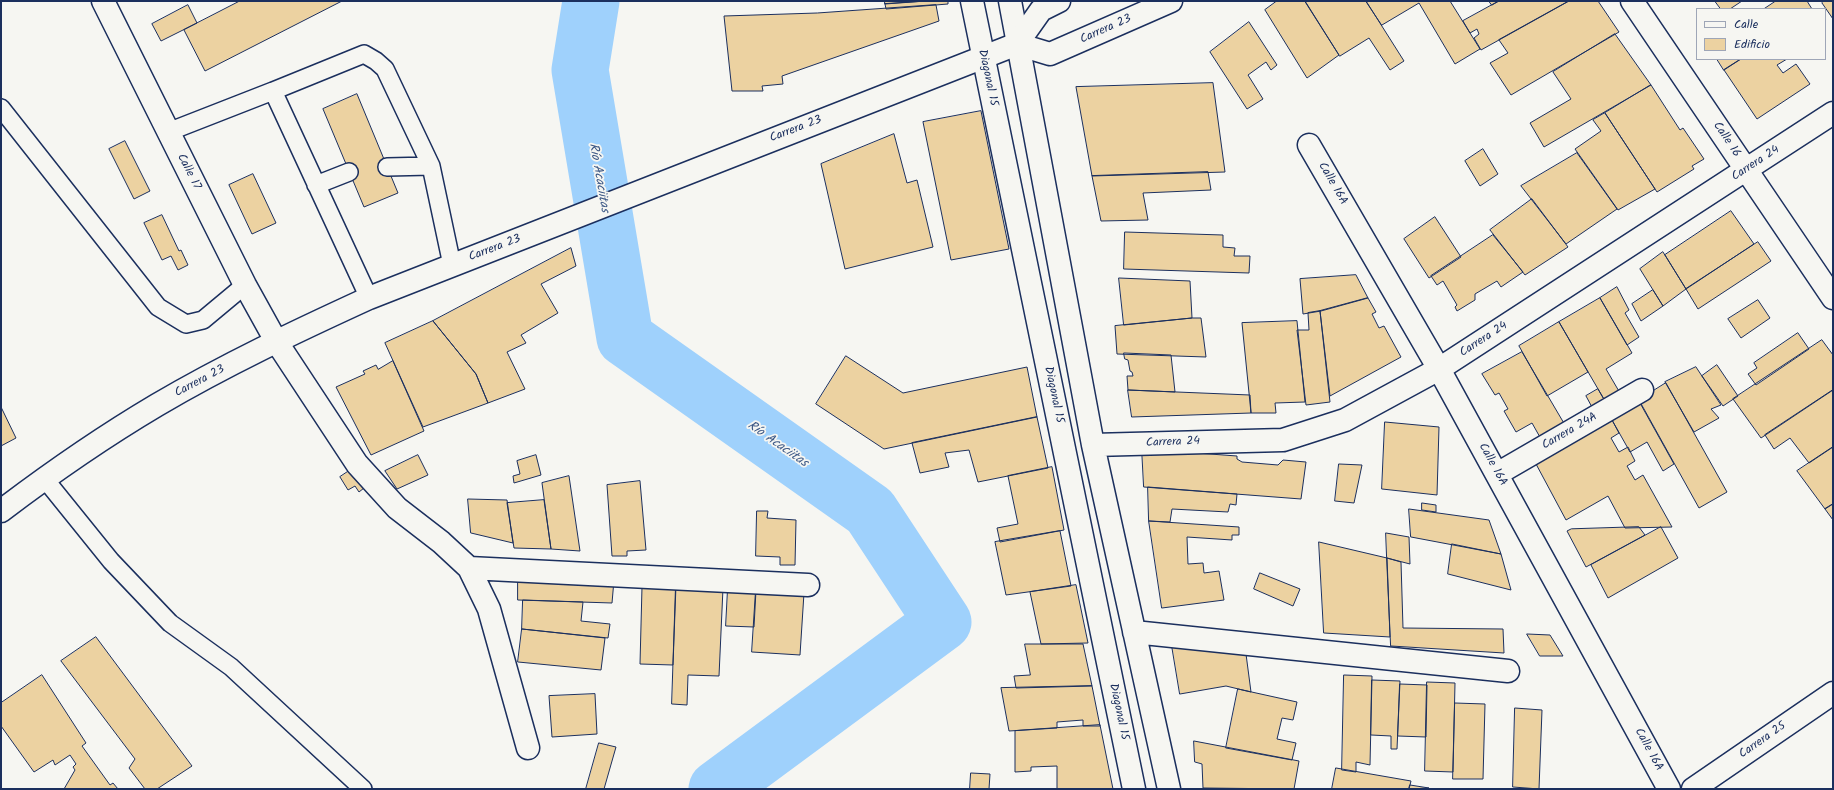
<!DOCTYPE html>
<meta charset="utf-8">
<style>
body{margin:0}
#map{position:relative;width:1834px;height:790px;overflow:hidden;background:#f6f6f2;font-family:Kalam,sans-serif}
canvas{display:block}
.frame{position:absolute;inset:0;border:2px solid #1b2f5e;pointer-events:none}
.legend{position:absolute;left:1696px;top:8px;width:130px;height:52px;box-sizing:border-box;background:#f6f6f2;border:1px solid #9ea6b7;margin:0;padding:5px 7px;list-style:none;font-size:12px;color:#1b2f5e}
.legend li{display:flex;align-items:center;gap:8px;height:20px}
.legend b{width:20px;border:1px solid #9ea6b7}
</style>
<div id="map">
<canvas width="1834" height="790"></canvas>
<div class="frame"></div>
<ul class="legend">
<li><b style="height:5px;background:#f6f6f2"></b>Calle</li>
<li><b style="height:11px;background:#ecd2a1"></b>Edificio</li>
</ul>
</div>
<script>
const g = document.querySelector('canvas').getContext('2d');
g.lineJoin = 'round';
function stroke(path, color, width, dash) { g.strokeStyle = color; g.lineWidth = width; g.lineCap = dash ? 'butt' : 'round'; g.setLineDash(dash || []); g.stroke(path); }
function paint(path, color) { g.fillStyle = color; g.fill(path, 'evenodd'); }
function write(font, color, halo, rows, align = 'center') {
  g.font = font + ' Kalam,sans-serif'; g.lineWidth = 3.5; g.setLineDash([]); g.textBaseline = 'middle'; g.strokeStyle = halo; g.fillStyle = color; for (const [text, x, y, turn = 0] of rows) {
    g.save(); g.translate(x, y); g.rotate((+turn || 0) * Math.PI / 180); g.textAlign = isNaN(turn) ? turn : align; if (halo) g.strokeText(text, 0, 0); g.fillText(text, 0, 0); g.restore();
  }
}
stroke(new Path2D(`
 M 591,1 L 580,70 L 625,338 L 870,511 L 943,622 L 717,789`), '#9fd1fc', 57);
const building = new Path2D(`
 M 240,1 L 342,1 L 205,71 L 184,30 Z
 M 885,1 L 926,1 L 885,4 Z
 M 926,1 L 948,1 L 948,4 L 886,9 L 885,4 Z
 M 1277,1 L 1305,1 L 1339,55 L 1307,78 L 1265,10 Z
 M 1305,1 L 1366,1 L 1404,61 L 1390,70 L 1369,38 L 1340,56 Z
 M 1366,1 L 1450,1 L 1480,49 L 1455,64 L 1419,3 L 1382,25 Z
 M 1489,1 L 1499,1 L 1492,5 Z
 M 1499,1 L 1569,1 L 1481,50 L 1474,38 L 1479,34 L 1477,29 L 1470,33 L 1463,21 Z
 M 1569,1 L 1598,1 L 1619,32 L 1511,95 L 1490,63 L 1508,53 L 1499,40 Z
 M 1715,1 L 1742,1 L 1730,9 L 1721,9 Z
 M 1776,1 L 1807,1 L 1812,9 L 1764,9 Z
 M 1824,1 L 1833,1 L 1833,19 L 1822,3 Z
 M 188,5 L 197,23 L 161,41 L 152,24 Z
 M 936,5 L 939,21 L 782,76 L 783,84 L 762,86 L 763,91 L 732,91 L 724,16 L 817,13 Z
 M 1249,22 L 1277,65 L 1271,70 L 1266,62 L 1248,75 L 1263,99 L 1247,109 L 1210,52 Z
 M 1615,34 L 1651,85 L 1544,147 L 1530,123 L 1571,99 L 1553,72 Z
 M 1717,59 L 1741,59 L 1724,70 Z
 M 1741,59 L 1787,59 L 1777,65 L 1783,73 L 1796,64 L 1810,84 L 1757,119 L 1724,70 Z
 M 1213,83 L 1225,172 L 1092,176 L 1076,87 Z
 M 1651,85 L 1680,130 L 1683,128 L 1704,159 L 1692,166 L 1694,169 L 1657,192 L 1605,113 Z
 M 357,94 L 398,193 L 364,207 L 323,109 Z
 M 981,111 L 1009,249 L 951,260 L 923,122 Z
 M 1605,113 L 1655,189 L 1618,210 L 1575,149 L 1601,131 L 1593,120 Z
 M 894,134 L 907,183 L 917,180 L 933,247 L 845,269 L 821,164 Z
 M 125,141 L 150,191 L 134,199 L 109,149 Z
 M 1483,149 L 1498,174 L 1480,186 L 1465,161 Z
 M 1577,153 L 1617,209 L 1566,244 L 1521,186 Z
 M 1208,172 L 1211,190 L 1143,193 L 1148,220 L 1101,221 L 1092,176 Z
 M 253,174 L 276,223 L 252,234 L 229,185 Z
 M 1532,199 L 1568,247 L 1525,275 L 1490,230 Z
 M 1731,211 L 1754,244 L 1686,289 L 1665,255 Z
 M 162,215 L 179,251 L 181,250 L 188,265 L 178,270 L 171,256 L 162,260 L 144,223 Z
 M 1435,217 L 1461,257 L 1429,278 L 1404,239 Z
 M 1125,232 L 1223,235 L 1223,247 L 1235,248 L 1234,256 L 1250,256 L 1249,273 L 1124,269 Z
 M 1493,235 L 1523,272 L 1501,287 L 1497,281 L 1475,294 L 1475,300 L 1457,311 L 1455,307 L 1457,305 L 1443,281 L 1437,285 L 1431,276 Z
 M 1758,242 L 1771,261 L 1698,309 L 1686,289 Z
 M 571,248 L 576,266 L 541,284 L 558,313 L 521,335 L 526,343 L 507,352 L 525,389 L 488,403 L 476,374 L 433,321 Z
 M 1663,252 L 1686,289 L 1663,306 L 1640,269 Z
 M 1356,275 L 1368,298 L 1321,311 L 1303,314 L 1300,279 Z
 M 1119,278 L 1190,281 L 1192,318 L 1124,325 Z
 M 1617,287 L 1629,310 L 1625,313 L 1639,337 L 1627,345 L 1600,298 Z
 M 1653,290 L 1663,306 L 1641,321 L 1632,304 Z
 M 1368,298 L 1376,312 L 1372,314 L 1379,328 L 1384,326 L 1401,357 L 1330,396 L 1320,311 Z
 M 1600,298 L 1632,353 L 1606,369 L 1620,393 L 1605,401 L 1559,322 Z
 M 1758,300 L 1770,318 L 1741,338 L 1728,319 Z
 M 1320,311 L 1330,402 L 1306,405 L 1297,330 L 1309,330 L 1308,313 Z
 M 1192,318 L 1201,318 L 1206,357 L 1117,354 L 1115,326 Z
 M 433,321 L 476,374 L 488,403 L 423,427 L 385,343 Z
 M 1297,321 L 1305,402 L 1275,403 L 1276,413 L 1251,413 L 1242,323 Z
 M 1559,322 L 1588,372 L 1547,396 L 1519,346 Z
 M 1798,333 L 1809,349 L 1756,385 L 1748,374 L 1757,368 L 1754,363 Z
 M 1822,340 L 1833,355 L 1833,390 L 1761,438 L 1733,399 Z
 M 1522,352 L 1565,425 L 1541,439 L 1532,423 L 1516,432 L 1504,411 L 1508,409 L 1499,393 L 1495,395 L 1482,374 Z
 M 1124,353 L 1171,355 L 1175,392 L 1128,390 L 1127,376 L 1133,376 L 1132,372 L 1130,371 L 1128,360 L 1125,359 Z
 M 846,356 L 903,393 L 1027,367 L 1037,417 L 884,449 L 816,404 Z
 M 393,361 L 424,431 L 371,455 L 336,387 L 365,374 L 363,371 L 376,365 L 378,369 Z
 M 1717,365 L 1738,396 L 1723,406 L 1702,376 Z
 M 1696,367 L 1721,405 L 1711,409 L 1719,418 L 1694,432 L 1665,382 Z
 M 1666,383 L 1727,492 L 1699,508 L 1639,400 Z
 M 1598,389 L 1605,401 L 1593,409 L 1586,396 Z
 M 1128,390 L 1250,395 L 1251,413 L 1132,417 Z
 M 1833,390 L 1833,447 L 1809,463 L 1790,438 L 1774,449 L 1765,435 Z
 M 1640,403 L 1674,464 L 1663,471 L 1647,442 L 1630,452 L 1612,420 Z
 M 1,407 L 16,438 L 1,446 Z
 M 1037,417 L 1048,468 L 978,482 L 969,450 L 945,453 L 949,467 L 920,473 L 912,443 Z
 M 1612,420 L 1619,433 L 1611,438 L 1619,452 L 1628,447 L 1635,461 L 1627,466 L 1635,480 L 1643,475 L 1672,527 L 1625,528 L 1608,496 L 1566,520 L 1536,464 Z
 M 1385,422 L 1439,427 L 1437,495 L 1382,489 Z
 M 1833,447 L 1833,504 L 1825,509 L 1797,471 Z
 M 1142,449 L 1237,456 L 1237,459 L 1242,462 L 1278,465 L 1283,460 L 1306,462 L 1301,499 L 1144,487 Z
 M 418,455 L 428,475 L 397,489 L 385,471 Z
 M 536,455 L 541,475 L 514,483 L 513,476 L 520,474 L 517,461 Z
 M 1339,464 L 1362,465 L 1354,503 L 1335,501 Z
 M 1052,467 L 1064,530 L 1000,542 L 997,528 L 1018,524 L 1008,476 Z
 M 352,469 L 364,488 L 359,492 L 355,486 L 348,490 L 340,477 Z
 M 569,476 L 580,551 L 551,549 L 542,483 Z
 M 640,481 L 646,550 L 627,551 L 627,556 L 612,556 L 607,485 Z
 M 1148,487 L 1237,494 L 1236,505 L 1230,504 L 1228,512 L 1172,509 L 1170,522 L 1149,521 Z
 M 468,499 L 507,500 L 513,543 L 471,533 Z
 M 544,500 L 551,549 L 514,548 L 507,503 Z
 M 1422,503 L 1436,505 L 1436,512 L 1422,510 Z
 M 1833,504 L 1833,520 L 1825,509 Z
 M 1409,509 L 1489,520 L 1501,554 L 1411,537 Z
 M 757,511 L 768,511 L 767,518 L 796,520 L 795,565 L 780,565 L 780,557 L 756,556 Z
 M 1149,521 L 1239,527 L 1239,535 L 1232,535 L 1232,540 L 1187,537 L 1188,564 L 1203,563 L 1204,573 L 1219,571 L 1224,600 L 1162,608 Z
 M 1639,527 L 1645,535 L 1586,567 L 1567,531 L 1571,529 Z
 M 1661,527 L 1678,558 L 1608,598 L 1591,565 Z
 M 1060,531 L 1071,586 L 1006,595 L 995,542 Z
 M 1386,533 L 1409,537 L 1410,564 L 1387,558 Z
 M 1319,542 L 1387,558 L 1390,637 L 1324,633 Z
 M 1452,544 L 1501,554 L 1511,590 L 1448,574 Z
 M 1387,558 L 1401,562 L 1403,628 L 1503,629 L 1504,653 L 1391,646 Z
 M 1260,573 L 1300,589 L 1293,606 L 1254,589 Z
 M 518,578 L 614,580 L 612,603 L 518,600 Z
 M 676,585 L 723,588 L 719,676 L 688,675 L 687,705 L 672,704 Z
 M 676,585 L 673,665 L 640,664 L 642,587 Z
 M 1076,585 L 1088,643 L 1041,644 L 1030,592 Z
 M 728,588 L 756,590 L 754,627 L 726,626 Z
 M 756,590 L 804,593 L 800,655 L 752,652 Z
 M 523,600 L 583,602 L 581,621 L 610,624 L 608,638 L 522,629 Z
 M 522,629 L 605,638 L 601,670 L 518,662 Z
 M 1527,634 L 1550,635 L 1563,656 L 1540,656 Z
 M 96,637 L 192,766 L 157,789 L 145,789 L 129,768 L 135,759 L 61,661 Z
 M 1025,644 L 1083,644 L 1092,686 L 1016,688 L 1014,676 L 1030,675 Z
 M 1172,646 L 1246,654 L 1251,692 L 1226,686 L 1180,694 Z
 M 42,675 L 86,743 L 82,746 L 110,785 L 113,783 L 118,789 L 64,789 L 75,770 L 73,767 L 76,764 L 70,755 L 55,765 L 53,760 L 34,772 L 1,726 L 1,703 Z
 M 1344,675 L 1372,676 L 1370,765 L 1356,762 L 1356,772 L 1342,770 Z
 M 1372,680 L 1400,681 L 1397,749 L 1391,749 L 1391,736 L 1371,735 Z
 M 1427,682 L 1455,683 L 1453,772 L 1425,771 Z
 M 1400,684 L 1427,685 L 1426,737 L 1398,736 Z
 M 1092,686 L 1100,726 L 1083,726 L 1083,720 L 1057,722 L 1057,728 L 1009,731 L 1001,688 Z
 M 1238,689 L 1297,702 L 1293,720 L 1282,718 L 1277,739 L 1296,743 L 1292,760 L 1226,748 Z
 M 595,694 L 597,734 L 552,737 L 549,696 Z
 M 1455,703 L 1485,704 L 1483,779 L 1453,779 Z
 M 1515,708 L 1542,710 L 1539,789 L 1513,787 Z
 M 1100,725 L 1113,789 L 1057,789 L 1057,766 L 1031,767 L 1031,771 L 1015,772 L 1015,731 Z
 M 1194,741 L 1299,761 L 1294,789 L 1203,788 L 1202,764 L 1195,762 Z
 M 599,743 L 616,747 L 604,789 L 586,789 Z
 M 1336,768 L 1411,781 L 1409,789 L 1332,789 Z
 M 971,773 L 990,774 L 989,789 L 970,789 Z
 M 1410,785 L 1429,788 L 1409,789 Z`);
paint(building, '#ecd2a1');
stroke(building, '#1b2f5e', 1);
const lane = new Path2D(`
 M 273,91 L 364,54 L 376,61 L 385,69 L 431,166 L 452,265
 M 1,108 L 158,307 L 186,324 L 203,320 L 245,285
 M 168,132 L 273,91 L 369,298
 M 387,167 L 431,166
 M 316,185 L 349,172
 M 44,478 L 111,561 L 170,623 L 231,667 L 363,789`);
const street = new Path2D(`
 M 103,1 L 245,285 L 276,341 L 357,464 L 397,508 L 441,542 L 469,568 L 489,609 L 528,748
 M 972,1 L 1134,789
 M 1010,1 L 1093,445 L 1169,789
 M 1632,1 L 1833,298
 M 1309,145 L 1439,369 L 1669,789
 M 1093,445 L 1283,440 L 1345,420 L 1439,369 L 1833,113
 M 1497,474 L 1642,390
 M 469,568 L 808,585
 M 1134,632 L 1508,671
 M 1693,789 L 1833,693`);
const primary = new Path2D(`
 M 1017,44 L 1050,54 L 1171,1
 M 1,511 C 51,473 103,437 157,405 C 225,365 297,331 369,298 L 1017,44 L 1041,10 L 1059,1`);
stroke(lane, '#1b2f5e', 20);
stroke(street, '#1b2f5e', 25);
stroke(primary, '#1b2f5e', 25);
stroke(lane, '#f6f6f2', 17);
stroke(street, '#f6f6f2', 22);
stroke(primary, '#f6f6f2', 22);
write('12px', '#1b2f5e', '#f6f6f2', [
 ["Carrera 23",1106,30,-24],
 ["Diagonal 15",987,78,78],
 ["Carrera 23",796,130,-21],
 ["Calle 16",1726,140,56],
 ["Carrera 24",1756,164,-33],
 ["Calle 17",188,172,63],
 ["Calle 16A",1332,184,60],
 ["Carrera 23",495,249,-21],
 ["Carrera 24",1484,340,-33],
 ["Carrera 23",200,382,-28],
 ["Diagonal 15",1053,395,78],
 ["Carrera 24A",1570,432,-30],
 ["Carrera 24",1173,443,-2],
 ["Calle 16A",1492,465,61],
 ["Diagonal 15",1118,712,78],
 ["Carrera 25",1763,741,-35],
 ["Calle 16A",1648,750,61]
]);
write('italic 13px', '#3c5886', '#f6f6f2', [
 ["Río Acaciitas",598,178,80],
 ["Río Acaciitas",777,445,35]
]);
</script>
